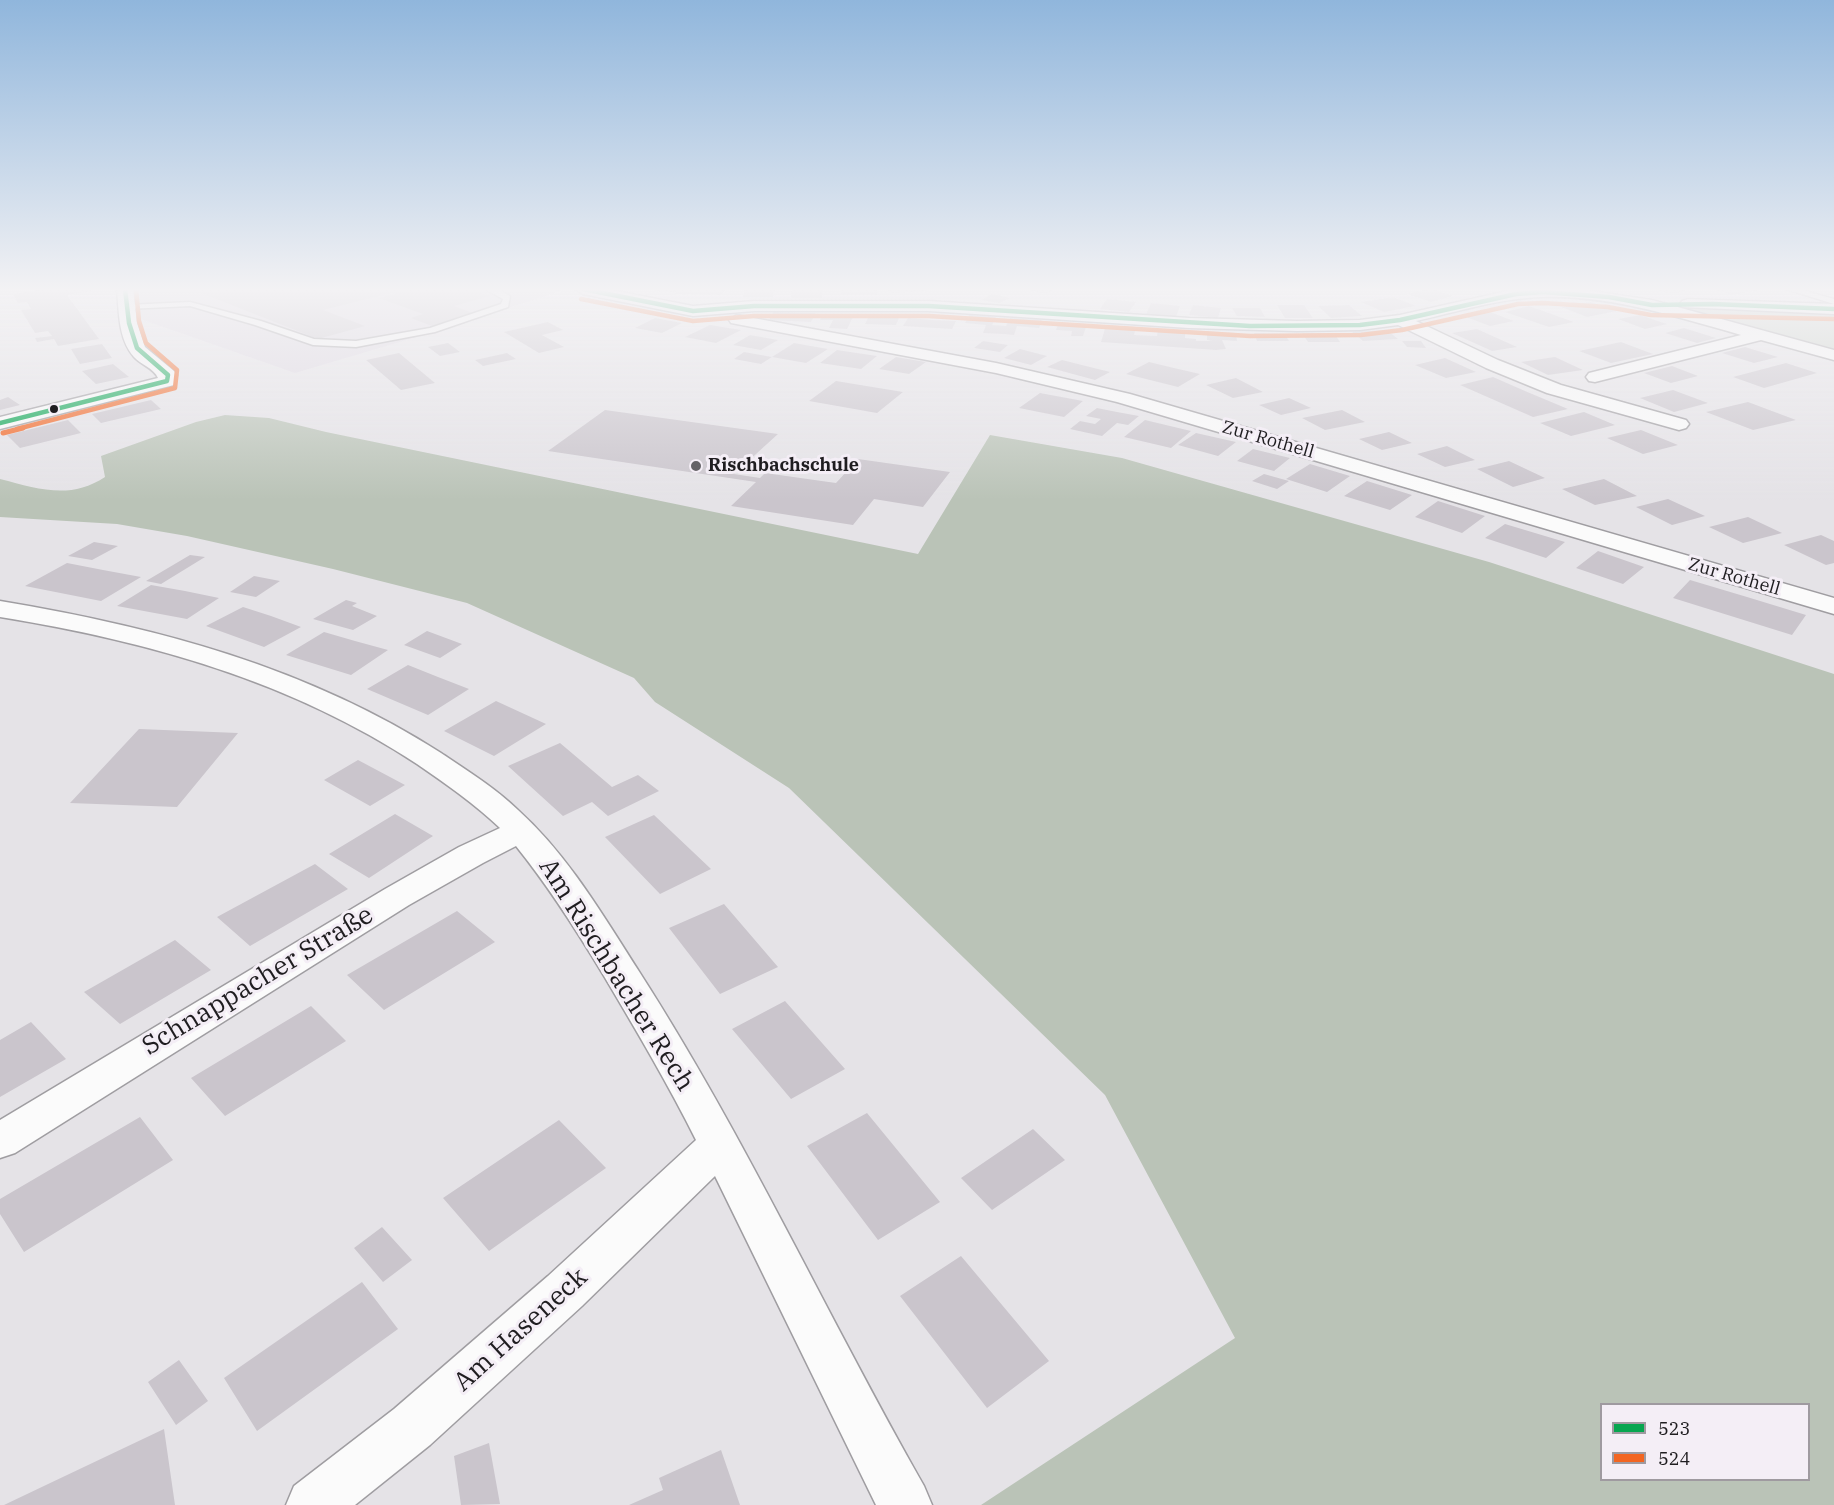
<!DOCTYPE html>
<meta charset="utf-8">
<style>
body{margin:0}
#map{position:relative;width:1834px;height:1505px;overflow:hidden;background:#e5e3e7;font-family:"IBM Plex Serif",serif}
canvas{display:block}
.legend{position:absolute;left:1600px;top:1403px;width:210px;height:78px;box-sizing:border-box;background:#f4eef6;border:2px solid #9f9aa0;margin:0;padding:8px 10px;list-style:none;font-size:18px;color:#1f1d20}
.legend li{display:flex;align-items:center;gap:12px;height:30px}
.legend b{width:30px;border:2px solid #9f9aa0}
</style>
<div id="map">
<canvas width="1834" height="1505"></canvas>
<ul class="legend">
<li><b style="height:8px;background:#07a650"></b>523</li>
<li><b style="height:8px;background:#f26522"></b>524</li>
</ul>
</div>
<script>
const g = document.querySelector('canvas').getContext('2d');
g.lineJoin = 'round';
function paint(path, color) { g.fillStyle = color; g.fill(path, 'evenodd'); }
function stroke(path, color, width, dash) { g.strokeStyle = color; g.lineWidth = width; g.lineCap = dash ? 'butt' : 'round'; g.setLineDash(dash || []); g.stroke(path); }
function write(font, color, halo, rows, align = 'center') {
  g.font = font + ' "IBM Plex Serif",serif'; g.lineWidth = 6; g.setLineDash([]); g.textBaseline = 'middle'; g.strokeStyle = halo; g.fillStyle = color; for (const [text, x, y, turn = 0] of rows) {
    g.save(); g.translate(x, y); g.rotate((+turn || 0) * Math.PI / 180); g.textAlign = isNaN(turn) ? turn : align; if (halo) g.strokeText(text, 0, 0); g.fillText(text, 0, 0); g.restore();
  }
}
paint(new Path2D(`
 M 127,289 L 549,289 L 561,291 L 437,331 L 295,373 L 126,314 Z`), '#ddd7e1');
paint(new Path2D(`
 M 1689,306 L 1834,312 L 1834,350 L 1683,309 Z`), '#cbd2c9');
paint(new Path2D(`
 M 225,415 L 269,418 L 326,432 L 918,554 L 990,435 L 1122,458 L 1489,562 L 1834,674 L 1834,1505 L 981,1505 L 1235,1338 L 1105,1095 L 789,788 L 655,702 L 634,678 L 467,603 L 333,569 L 187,536 L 117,524 L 0,517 L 0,479 C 39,489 70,500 105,477 L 101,456 L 196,422 ZM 1602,1404 L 1808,1404 L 1808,1480 L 1602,1480 Z`), '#bac3b7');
paint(new Path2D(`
 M 47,289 L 89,289 L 91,291 L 67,295 L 99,339 L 58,346 L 54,339 L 37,342 L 35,338 L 52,336 L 48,331 L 35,333 L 21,310 L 31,309 L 27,302 L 18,303 L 13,294 Z
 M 191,289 L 403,289 L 403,290 L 323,310 L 365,326 L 318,339 Z
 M 413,289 L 469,289 L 490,296 L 454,306 L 475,314 L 432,326 L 411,318 L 423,314 L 379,298 Z
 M 655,289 L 726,289 L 721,295 L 674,294 L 676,292 L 655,291 Z
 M 745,289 L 775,289 L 773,297 L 743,297 Z
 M 841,289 L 876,289 L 877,295 L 841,295 Z
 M 887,289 L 926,289 L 926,291 L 891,293 Z
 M 1026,289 L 1054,289 L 1046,294 Z
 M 1431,289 L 1453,296 L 1431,302 L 1407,294 Z
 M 1689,289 L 1673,294 L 1658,290 L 1658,289 Z
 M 1713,289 L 1758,289 L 1758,290 L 1733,295 Z
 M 792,290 L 822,290 L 822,298 L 791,298 Z
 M 992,294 L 1010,298 L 999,303 L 981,300 Z
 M 1393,297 L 1416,306 L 1384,312 L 1361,302 Z
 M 1107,299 L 1136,302 L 1129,312 L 1100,309 Z
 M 1591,302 L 1617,311 L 1587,317 L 1561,307 Z
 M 1151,303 L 1180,306 L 1176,317 L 1146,314 Z
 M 1193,305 L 1221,308 L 1218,318 L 1189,315 Z
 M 1277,305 L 1304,305 L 1313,318 L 1285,318 Z
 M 1349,305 L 1362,316 L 1331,318 L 1318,306 Z
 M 1529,306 L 1574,322 L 1549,327 L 1505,312 Z
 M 1232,308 L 1260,308 L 1265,317 L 1237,316 Z
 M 774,312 L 795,313 L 816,313 L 811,322 L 769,320 Z
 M 1490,312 L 1514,321 L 1490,326 L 1466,317 Z
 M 823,314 L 837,314 L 854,315 L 847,329 L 829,328 L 833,320 L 820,320 Z
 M 969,315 L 996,317 L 992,325 L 1006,326 L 1010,318 L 1042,320 L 1039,328 L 1017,326 L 1014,335 L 1003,334 L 983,333 L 986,325 L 965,323 Z
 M 1640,315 L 1667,324 L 1645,329 L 1618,319 Z
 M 869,316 L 899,318 L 896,325 L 865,324 Z
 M 655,318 L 682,323 L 662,333 L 635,328 Z
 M 908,318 L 932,320 L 956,321 L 952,329 L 903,326 Z
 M 548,322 L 563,330 L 542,335 L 564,347 L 539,353 L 504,332 Z
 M 1059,322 L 1087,324 L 1083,336 L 1071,336 L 1072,331 L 1056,330 Z
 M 710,325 L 741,330 L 716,343 L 685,337 Z
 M 1106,325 L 1136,327 L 1134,335 L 1157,336 L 1158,329 L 1185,331 L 1185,338 L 1196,339 L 1196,341 L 1212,341 L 1207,340 L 1207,331 L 1236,333 L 1237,341 L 1222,340 L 1226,349 L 1216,350 L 1101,342 Z
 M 1684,328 L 1716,338 L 1697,343 L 1665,333 Z
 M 1477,329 L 1517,347 L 1492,351 L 1452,333 Z
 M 1387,330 L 1398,339 L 1363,341 L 1352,332 Z
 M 1254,333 L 1285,334 L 1289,341 L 1257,341 Z
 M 1302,333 L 1334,333 L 1340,342 L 1308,342 Z
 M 750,335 L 778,340 L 761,350 L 733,345 Z
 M 983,341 L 1008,345 L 1000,352 L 974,348 Z
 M 1402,341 L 1421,341 L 1426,348 L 1407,347 Z
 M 1621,342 L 1653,354 L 1611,363 L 1579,351 Z
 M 448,343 L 460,352 L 440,356 L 428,347 Z
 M 794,343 L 828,349 L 806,363 L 772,357 Z
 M 102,344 L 112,358 L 80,364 L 71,349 Z
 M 1745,347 L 1778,357 L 1754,363 L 1722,353 Z
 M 1020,349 L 1047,356 L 1031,365 L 1004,358 Z
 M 837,350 L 877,356 L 861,369 L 820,363 Z
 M 744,352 L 772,357 L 761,364 L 734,359 Z
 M 399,353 L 435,383 L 401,390 L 366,360 Z
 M 507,353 L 516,359 L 483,366 L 475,360 Z
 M 896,357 L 926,362 L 909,374 L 879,369 Z
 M 1555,357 L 1583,370 L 1548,375 L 1521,362 Z
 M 1445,358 L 1476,372 L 1446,378 L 1415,365 Z
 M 1062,360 L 1110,372 L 1095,380 L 1047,367 Z
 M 1149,362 L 1174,368 L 1200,374 L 1178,387 L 1126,374 Z
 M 1786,363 L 1817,373 L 1764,388 L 1733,377 Z
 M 113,364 L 129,377 L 96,384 L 82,371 Z
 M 1672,366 L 1698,376 L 1671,383 L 1644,373 Z
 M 1493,377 L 1525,391 L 1568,409 L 1533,417 L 1460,385 Z
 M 1236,378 L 1263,392 L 1233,398 L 1206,385 Z
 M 836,381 L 903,392 L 877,413 L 809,401 Z
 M 1673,390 L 1708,403 L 1674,412 L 1640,398 Z
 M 1040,393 L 1083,401 L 1064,417 L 1019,408 Z
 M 8,397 L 20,405 L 0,410 L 0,400 Z
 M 1289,398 L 1311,408 L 1281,415 L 1259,405 Z
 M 151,400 L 161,409 L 101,423 L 92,414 Z
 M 1748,402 L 1796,420 L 1753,430 L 1706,412 Z
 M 1097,408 L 1117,412 L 1139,416 L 1128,425 L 1117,423 L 1102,436 L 1070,429 L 1080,421 L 1095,424 L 1101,419 L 1086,416 Z
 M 605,410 L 778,434 L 734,474 L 760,478 L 765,473 L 836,483 L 858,459 L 950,472 L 923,507 L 874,499 L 853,525 L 731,506 L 756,482 L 548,451 Z
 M 1342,410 L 1365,422 L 1325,430 L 1302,418 Z
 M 1584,412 L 1615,425 L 1571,436 L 1540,423 Z
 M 68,420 L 81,433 L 20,448 L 7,435 Z
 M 1145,420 L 1191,431 L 1171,448 L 1124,437 Z
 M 1641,430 L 1678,445 L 1643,454 L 1607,438 Z
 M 1389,432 L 1412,443 L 1382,450 L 1359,439 Z
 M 1196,433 L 1236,442 L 1218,456 L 1178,445 Z
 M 1447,446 L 1475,460 L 1445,467 L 1417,454 Z
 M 1253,449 L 1290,458 L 1274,471 L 1237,461 Z
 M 1509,461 L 1545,478 L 1513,487 L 1477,469 Z
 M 1310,464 L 1350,476 L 1327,492 L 1286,479 Z
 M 1264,474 L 1289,481 L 1277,489 L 1252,481 Z
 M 1604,479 L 1637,496 L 1595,505 L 1562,489 Z
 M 1367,481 L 1412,495 L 1390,510 L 1344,496 Z
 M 1668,499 L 1705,516 L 1672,525 L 1636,507 Z
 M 1438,501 L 1485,516 L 1462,533 L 1415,517 Z
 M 1748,517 L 1782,533 L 1743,543 L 1709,527 Z
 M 1505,524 L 1565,542 L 1546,558 L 1485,538 Z
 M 1821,535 L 1834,541 L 1834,563 L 1826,565 L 1784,545 Z
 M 94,542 L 118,546 L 92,560 L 68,556 Z
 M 1598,551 L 1644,567 L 1623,584 L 1576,568 Z
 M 190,555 L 205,557 L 161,584 L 146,581 Z
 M 67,563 L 103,570 L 141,577 L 101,601 L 25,586 Z
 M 254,576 L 280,581 L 256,597 L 230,592 Z
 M 1690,580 L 1747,597 L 1806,615 L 1792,635 L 1673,598 Z
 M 151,585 L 185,591 L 219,598 L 187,619 L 117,606 Z
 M 346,600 L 357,603 L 352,606 L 377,616 L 353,630 L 313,619 Z
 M 243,607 L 271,616 L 301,627 L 264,647 L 206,626 Z
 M 427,631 L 462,644 L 440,658 L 404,645 Z
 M 324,632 L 355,641 L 388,650 L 351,675 L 286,655 Z
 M 408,665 L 438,677 L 469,689 L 428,715 L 367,689 Z
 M 496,701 L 546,724 L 494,756 L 444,731 Z
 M 139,729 L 238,733 L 177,807 L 70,803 Z
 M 560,743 L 612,787 L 638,775 L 659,791 L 608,816 L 592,802 L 563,816 L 508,766 Z
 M 358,760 L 405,785 L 370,806 L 324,780 Z
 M 395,814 L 433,836 L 369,878 L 329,854 Z
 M 654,815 L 711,869 L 660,894 L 605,837 Z
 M 315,864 L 348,889 L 250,946 L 217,917 Z
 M 724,904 L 778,967 L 720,994 L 669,928 Z
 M 457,911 L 495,942 L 384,1010 L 347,975 Z
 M 175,940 L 211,970 L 120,1024 L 84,992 Z
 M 785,1001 L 845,1069 L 791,1099 L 732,1029 Z
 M 311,1006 L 346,1041 L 225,1116 L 191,1078 Z
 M 31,1022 L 66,1059 L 0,1097 L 0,1040 Z
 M 867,1113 L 940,1202 L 878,1240 L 807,1146 Z
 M 140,1117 L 173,1160 L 24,1252 L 0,1214 L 0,1199 Z
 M 559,1120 L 606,1168 L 489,1251 L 443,1198 Z
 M 1033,1129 L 1065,1160 L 992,1210 L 961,1178 Z
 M 382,1227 L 412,1260 L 383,1282 L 354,1248 Z
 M 961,1256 L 1049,1361 L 987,1408 L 900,1296 Z
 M 362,1282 L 398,1329 L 257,1431 L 224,1378 Z
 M 179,1360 L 208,1401 L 176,1425 L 148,1382 Z
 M 164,1429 L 175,1505 L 4,1505 L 46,1485 Z
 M 489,1443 L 500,1504 L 461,1505 L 454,1456 Z
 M 721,1450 L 740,1505 L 629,1505 L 663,1490 L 659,1478 Z`), '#cac5cc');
const lane = new Path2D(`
 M 485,289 L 497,289 L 510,296 L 508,307 L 435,332 L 356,347 L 313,345 L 255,325 L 190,306 L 127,309 L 123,307 L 127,305 L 190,302 L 261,321 L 314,339 L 356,341 L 430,328 L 501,304 L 503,299 Z
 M 1786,289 L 1798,289 L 1834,299 L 1834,304 Z`);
const street = new Path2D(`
 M 117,289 L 133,289 L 137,323 L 145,347 L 174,371 L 177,375 L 174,385 L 0,429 L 0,417 L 158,378 C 154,368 141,365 134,357 C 118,339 119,311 117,289 Z
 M 575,289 L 606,289 L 693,306 L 754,301 L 929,301 L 1189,318 L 1297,321 L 1360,320 L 1400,315 L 1516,289 L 1578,289 L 1652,300 L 1834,350 L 1834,360 L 1761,340 L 1595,382 L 1589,381 L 1586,377 L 1589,373 L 1741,335 C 1677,317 1610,295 1543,297 C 1500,298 1457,312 1416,321 L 1498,360 L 1561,385 L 1686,420 L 1689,424 L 1686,428 L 1679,430 L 1547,393 L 1486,368 L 1398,325 L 1360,330 L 1297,331 L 1189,328 L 929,311 L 754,311 L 693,316 L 583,294 Z
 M 1688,299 L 1834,304 L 1834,314 L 1682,307 L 1680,304 L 1682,301 Z
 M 737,315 L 996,363 L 1130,394 L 1834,598 L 1834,614 L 1117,402 L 996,373 L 731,323 L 729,320 Z
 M 0,601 C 156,627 307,667 441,753 C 468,771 495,788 518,810 C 568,855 604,917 640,973 C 746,1138 827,1316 924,1486 L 932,1505 L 876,1505 L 715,1176 L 582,1306 L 430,1445 L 355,1505 L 286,1505 L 294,1486 L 394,1409 L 548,1276 L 696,1140 C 668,1084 636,1030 604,976 C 577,931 549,887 516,846 L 483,863 L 409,905 L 15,1153 L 0,1158 L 0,1120 L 385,889 L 459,847 L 500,828 C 475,804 446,784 417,764 C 291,681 148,641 0,617 Z`);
stroke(lane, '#9f9da1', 3);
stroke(street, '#9f9da1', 3);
paint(lane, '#fbfbfb');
paint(street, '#fbfbfb');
stroke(new Path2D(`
 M 583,289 L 693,311 L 754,306 L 929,306 L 1250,326 L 1360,325 L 1400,320 L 1516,294 L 1543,292 L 1609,297 L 1652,305 L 1713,304 L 1834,309
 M 0,423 L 167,381 L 168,375 L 137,348 L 129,323 L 125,289`), '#07a650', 4.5);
stroke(new Path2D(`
 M 581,299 L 693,321 L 754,316 L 929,316 L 1250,336 L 1361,335 L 1402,330 L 1518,304 L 1543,303 L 1608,307 L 1651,315 L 1834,319
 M 17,429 L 175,388 L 177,370 L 146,343 L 139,321 L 136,289`), '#f26522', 4.5);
stroke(new Path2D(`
 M 3,433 L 23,428`), '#f26522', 5);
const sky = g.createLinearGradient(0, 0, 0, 500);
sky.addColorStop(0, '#90b6dc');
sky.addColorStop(0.58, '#f3f2f4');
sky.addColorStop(1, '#f3f2f400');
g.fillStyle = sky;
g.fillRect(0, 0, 1834, 500);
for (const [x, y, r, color] of [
 [54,409,5,"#1f1d20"],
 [696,466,6,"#646266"]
]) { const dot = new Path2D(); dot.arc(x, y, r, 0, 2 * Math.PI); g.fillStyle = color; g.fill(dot); stroke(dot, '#f4eef6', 2); }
write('18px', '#1f1d20', '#f4eef6', [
 ["Zur Rothell",1268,440,16],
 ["Zur Rothell",1734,577,16]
]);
write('bold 18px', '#1f1d20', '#f4eef6', [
 ["Rischbachschule",708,466]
], 'left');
write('26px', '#1f1d20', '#f4eef6', [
 ["Am Rischbacher Rech",616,975,58],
 ["Schnappacher Straße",258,981,-31],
 ["Am Haseneck",521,1330,-42]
]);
</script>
